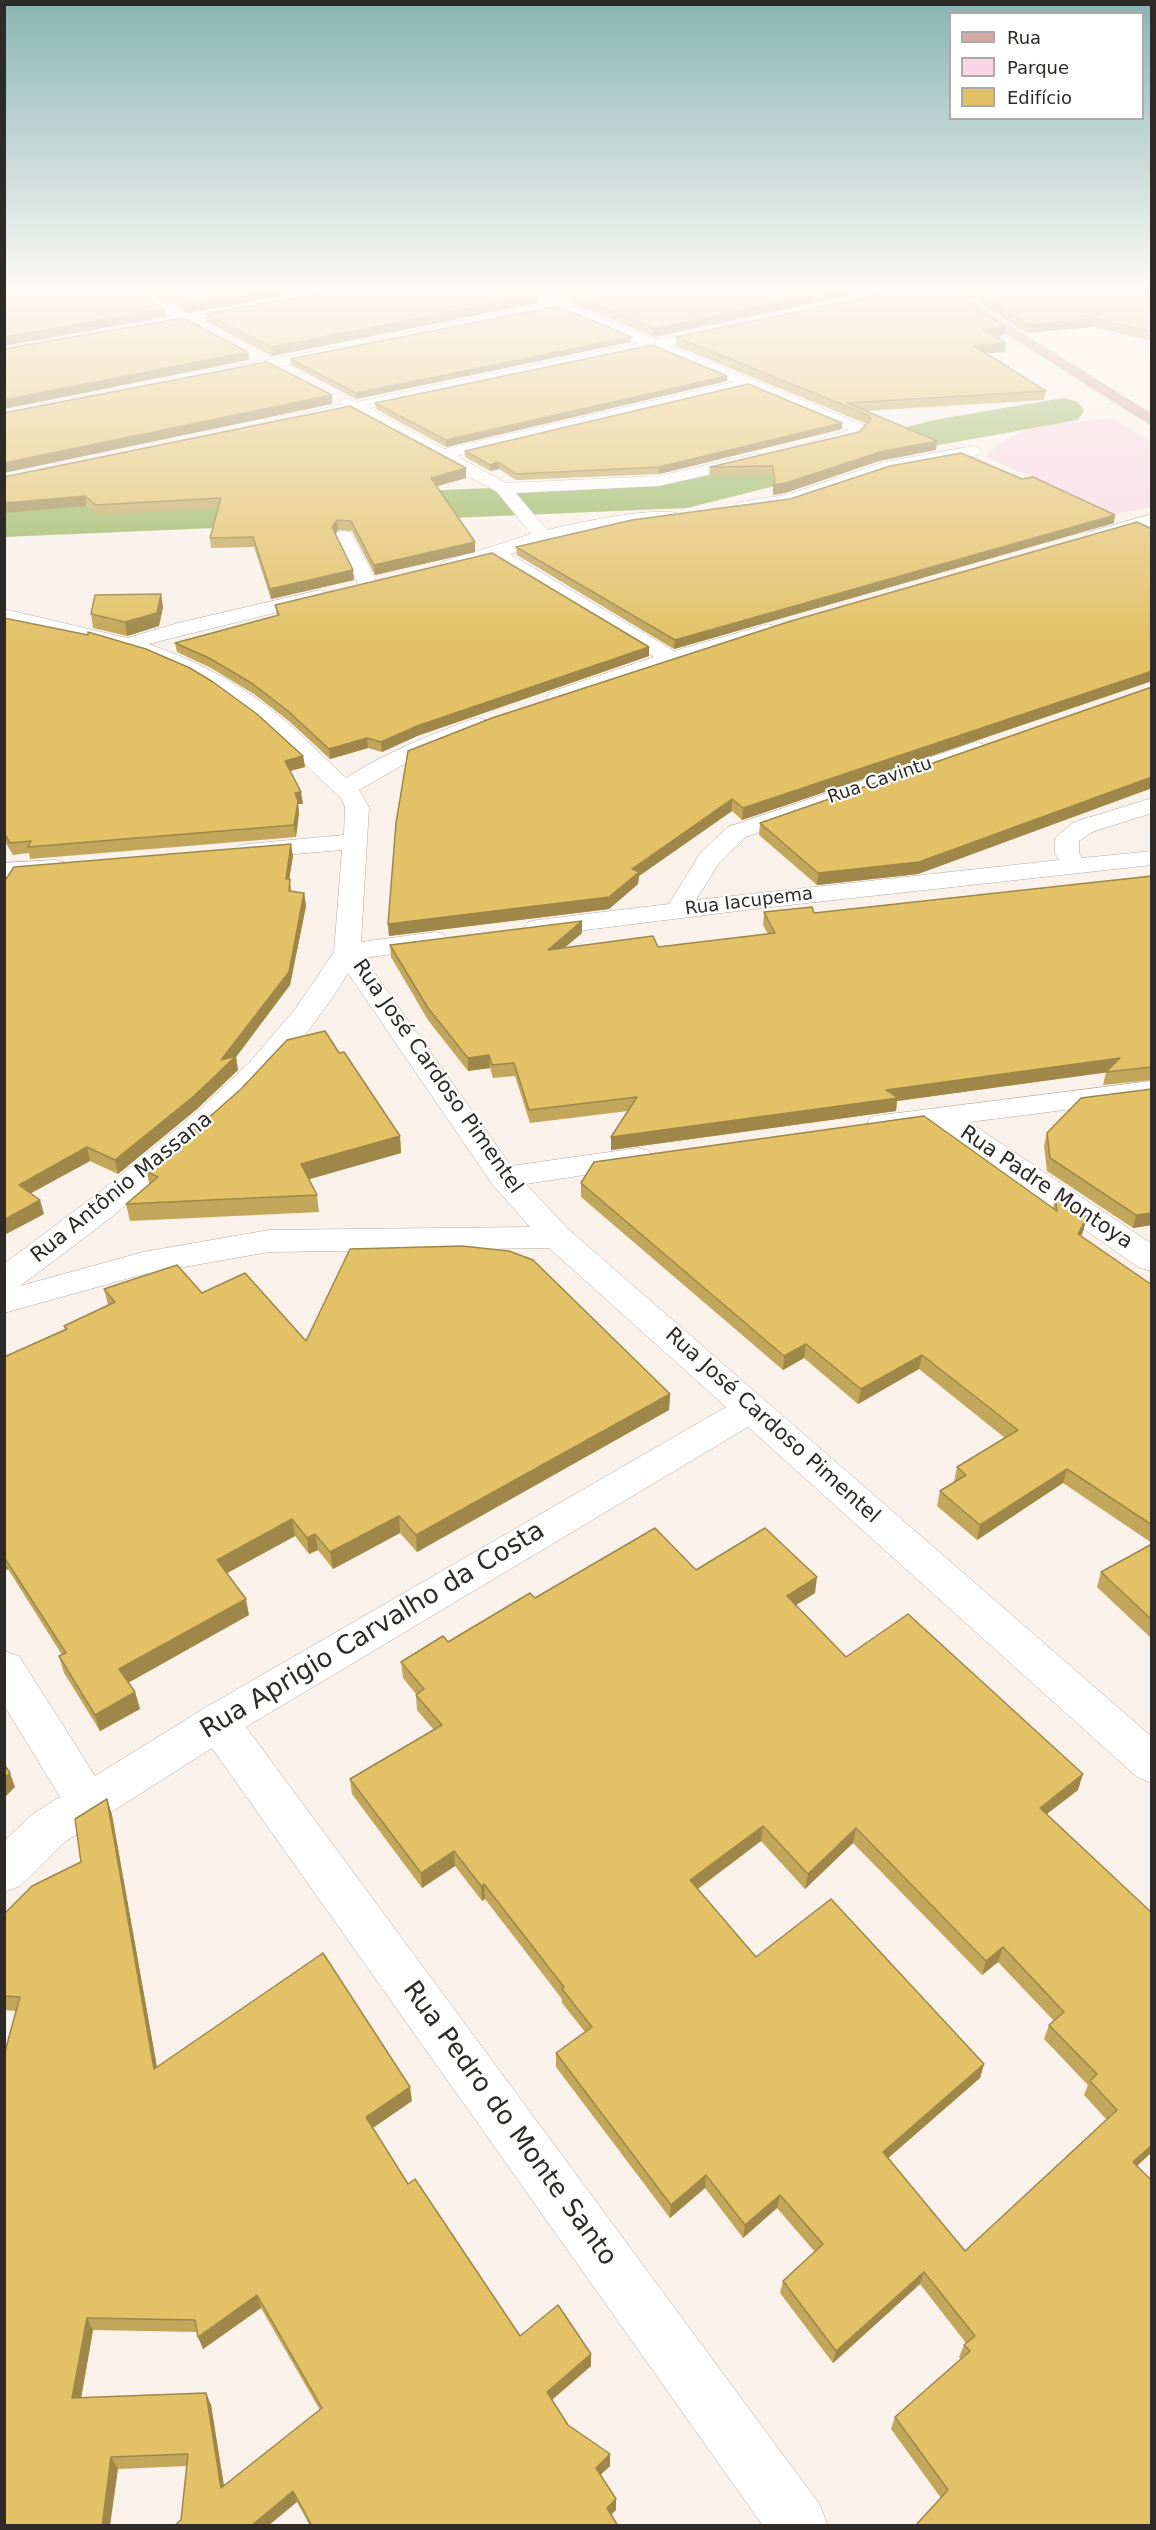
<!DOCTYPE html>
<meta charset="utf-8">
<style>
body{margin:0}
#map{position:relative;width:1156px;height:2530px;overflow:hidden;background:#faf1ea;font-family:"DejaVu Sans",sans-serif}
canvas{display:block}
.frame{position:absolute;inset:0;border:6px solid #2d2a28;pointer-events:none}
.legend{position:absolute;left:949px;top:12px;width:195px;height:108px;box-sizing:border-box;background:#fff;border:2px solid #abaaa9;margin:0;padding:8px 10px;list-style:none;font-size:18px;color:#2d2a28}
.legend li{display:flex;align-items:center;gap:12px;height:30px}
.legend b{width:30px;border:2px solid #abaaa9}
</style>
<div id="map">
<canvas width="1156" height="2530"></canvas>
<div class="frame"></div>
<ul class="legend">
<li><b style="height:8px;background:#d4a9a7"></b>Rua</li>
<li><b style="height:16px;background:#f8d6e5"></b>Parque</li>
<li><b style="height:16px;background:#e2c167"></b>Edifício</li>
</ul>
</div>
<script>
const g = document.querySelector('canvas').getContext('2d');
g.lineJoin = 'round';
function paint(path, color) { g.fillStyle = color; g.fill(path, 'evenodd'); }
function stroke(path, color, width, dash) { g.strokeStyle = color; g.lineWidth = width; g.lineCap = dash ? 'butt' : 'round'; g.setLineDash(dash || []); g.stroke(path); }
function write(font, color, halo, rows, align = 'center') {
  g.font = font + ' "DejaVu Sans",sans-serif'; g.lineWidth = 4.5; g.setLineDash([]); g.textBaseline = 'middle'; g.strokeStyle = halo; g.fillStyle = color; for (const [text, x, y, turn = 0] of rows) {
    g.save(); g.translate(x, y); g.rotate((+turn || 0) * Math.PI / 180); g.textAlign = isNaN(turn) ? turn : align; if (halo) g.strokeText(text, 0, 0); g.fillText(text, 0, 0); g.restore();
  }
}
paint(new Path2D(`
 M 1112,418 L 1151,441 L 1151,507 L 1111,515 L 1044,482 L 985,457 L 1003,441 L 1030,427 Z`), '#f8d6e5');
paint(new Path2D(`
 M 1063,398 L 1078,402 L 1084,411 L 1078,420 L 939,445 L 687,508 L 4,537 L 4,508 L 687,480 L 939,419 Z`), '#9bb661');
const minor = new Path2D(`
 M 120,288 L 137,288 L 228,338 L 226,341 L 216,341 Z
 M 512,288 L 531,288 L 656,340 L 720,327 L 725,328 L 727,331 L 725,334 L 670,346 L 866,426 L 868,429 L 858,439 L 816,450 L 810,448 L 808,445 L 810,442 L 849,430 L 748,388 L 457,456 L 506,483 L 659,476 L 754,454 L 760,455 L 762,459 L 760,463 L 659,486 L 516,493 L 547,530 C 574,523 652,507 676,513 L 679,517 L 676,521 L 670,522 L 574,535 L 510,554 L 674,651 L 768,624 L 775,626 L 778,630 L 775,634 L 678,662 L 566,702 L 558,703 L 550,702 L 547,697 L 550,692 L 654,657 L 492,559 L 449,572 L 442,570 L 440,566 L 442,562 L 531,534 L 497,492 L 352,412 L 309,421 L 301,416 L 303,413 L 340,405 L 341,400 L 347,398 L 356,402 L 640,343 L 558,309 L 406,340 L 399,336 L 406,332 L 545,304 ZM 654,349 L 734,382 L 444,449 L 369,408 Z
 M 335,347 L 340,348 L 342,351 L 340,354 L 227,378 L 219,373 L 227,368 Z
 M 973,446 L 979,447 L 981,451 L 979,455 L 889,471 L 795,504 L 745,511 L 739,510 L 736,506 L 739,502 L 745,501 L 786,495 L 885,462 Z
 M 1152,514 L 1152,525 L 1095,541 L 1089,540 L 1086,536 L 1089,532 Z
 M 344,531 L 350,532 L 353,536 L 378,584 L 375,588 L 361,588 L 358,584 L 335,536 L 338,532 Z
 M 320,590 L 327,592 L 330,596 L 327,600 L 148,644 C 191,658 231,679 267,706 C 295,727 320,754 346,778 C 385,753 427,736 470,720 L 478,718 L 486,720 L 489,725 L 486,730 L 417,757 L 359,790 L 369,807 L 361,942 L 435,932 L 444,934 L 448,940 L 444,946 L 435,948 L 364,958 L 511,1166 L 638,1148 L 649,1151 L 653,1158 L 649,1165 L 526,1184 L 568,1229 L 1152,1737 L 1152,1783 L 1137,1777 L 748,1427 L 246,1727 L 820,2505 L 828,2526 L 763,2526 L 212,1748 L 66,1841 L 20,1886 L 4,1892 L 4,1841 L 34,1813 L 60,1797 L 4,1705 L 4,1651 L 19,1656 L 95,1776 L 203,1709 L 726,1407 L 549,1248 L 269,1252 L 144,1274 L 4,1313 L 4,1264 L 105,1188 L 198,1111 L 250,1062 L 296,1008 L 334,952 L 342,850 L 247,858 L 238,856 L 235,851 L 238,846 L 247,844 L 344,835 L 345,807 L 341,798 C 287,748 236,694 168,665 C 117,642 59,633 4,621 L 4,609 L 127,638 L 178,623 ZM 348,973 L 492,1184 L 530,1227 L 269,1230 L 143,1252 L 20,1286 C 136,1200 273,1098 348,973 Z
 M 975,742 L 983,744 L 986,749 L 983,754 L 746,837 L 719,863 L 696,900 L 1059,860 L 1055,853 L 1055,838 L 1074,822 L 1152,798 L 1152,813 L 1092,832 L 1079,841 L 1079,853 L 1082,858 L 1152,851 L 1152,865 L 762,908 L 537,936 L 528,934 L 524,928 L 528,922 L 537,920 L 669,904 L 701,852 L 728,827 Z
 M 55,860 L 64,862 L 67,867 L 64,872 L 4,878 L 4,863 Z
 M 1152,1081 L 1152,1099 L 969,1122 L 1152,1244 L 1152,1271 L 1140,1268 L 935,1126 L 882,1133 L 871,1131 L 867,1124 L 871,1117 L 882,1115 Z`);
const primary = new Path2D(`
 M 934,288 L 950,288 L 1152,414 L 1152,426 Z`);
stroke(minor, '#b3aaa4', 1);
stroke(primary, '#d1d0d0', 1);
paint(minor, '#fff');
paint(primary, '#d4a9a7');
paint(new Path2D(`
 M 143,288 L 322,288 L 188,313 Z
 M 538,288 L 884,288 L 654,337 Z
 M 955,288 L 1152,288 L 1152,341 L 1093,327 L 1027,333 Z
 M 538,295 L 538,303 L 272,356 L 207,322 L 206,314 Z
 M 1005,327 L 1004,335 L 994,336 L 1005,352 L 985,353 L 1046,391 L 1044,400 L 865,411 L 937,441 L 936,450 L 879,461 L 785,493 L 773,495 L 774,485 L 772,475 L 709,476 L 710,467 L 859,432 L 867,424 L 676,346 L 676,337 Z
 M 631,337 L 630,342 L 356,399 L 291,365 L 290,359 Z
 M 727,381 L 446,447 L 376,409 L 375,403 Z
 M 842,429 L 659,474 L 516,480 L 499,469 L 490,471 L 465,457 L 465,451 Z
 M 4,477 L 466,478 L 436,486 L 475,542 L 475,552 L 375,575 L 352,531 L 338,530 L 335,534 L 354,580 L 271,599 L 254,547 L 211,548 L 210,538 L 218,508 L 98,515 L 86,506 Z
 M 1114,523 L 674,649 L 517,555 L 516,547 Z
 M 1152,529 L 1152,681 L 742,820 L 732,811 L 639,876 L 638,884 L 609,909 L 389,936 L 388,924 Z
 M 161,594 L 163,607 L 159,626 L 127,636 L 93,628 L 91,614 Z
 M 275,605 L 649,656 L 417,736 L 382,752 L 368,748 L 330,759 L 289,721 L 254,694 L 211,668 L 177,652 L 175,643 L 277,616 Z
 M 4,618 L 303,756 L 305,767 L 290,771 L 303,804 L 298,804 L 299,813 L 296,837 L 30,859 L 29,853 L 13,855 L 4,840 Z
 M 1152,687 L 1152,788 L 918,874 L 817,885 L 759,835 L 760,823 Z
 M 293,856 L 289,879 L 292,892 L 304,893 L 306,906 L 290,985 L 236,1057 L 238,1070 L 197,1109 L 118,1174 L 90,1161 L 31,1193 L 44,1214 L 4,1235 L 4,882 Z
 M 1152,876 L 1152,1080 L 1103,1085 L 1106,1072 L 897,1101 L 896,1111 L 611,1150 L 628,1111 L 530,1123 L 515,1076 L 493,1078 L 490,1068 L 468,1071 L 428,1020 L 391,957 L 390,945 L 582,933 L 565,947 L 658,947 L 768,934 L 763,925 L 764,912 L 814,913 Z
 M 339,1053 L 400,1136 L 401,1153 L 309,1179 L 317,1195 L 319,1212 L 130,1221 L 126,1204 L 149,1184 L 147,1172 Z
 M 1047,1133 L 1152,1225 L 1133,1228 L 1047,1171 L 1044,1146 Z
 M 581,1183 L 1053,1208 L 1055,1196 L 1083,1232 L 1081,1236 L 1152,1285 L 1152,1543 L 1063,1483 L 977,1540 L 937,1506 L 940,1491 L 954,1482 L 957,1467 L 1005,1438 L 919,1369 L 858,1404 L 804,1358 L 783,1370 L 581,1197 Z
 M 104,1289 L 202,1293 L 306,1341 L 670,1394 L 669,1410 L 417,1552 L 400,1533 L 333,1569 L 318,1550 L 309,1554 L 295,1536 L 227,1573 L 249,1615 L 128,1683 L 135,1692 L 140,1709 L 100,1731 L 64,1673 L 59,1656 L 62,1655 L 8,1569 L 4,1571 L 4,1357 L 65,1329 L 64,1326 L 108,1305 Z
 M 1152,1544 L 1152,1639 L 1097,1587 L 1101,1572 Z
 M 696,1570 L 815,1593 L 796,1605 L 846,1657 L 1078,1790 L 1047,1814 L 1152,1913 L 1152,2152 L 1137,2166 L 1152,2526 L 941,2498 L 891,2429 L 895,2417 L 961,2359 L 959,2357 L 964,2345 L 966,2343 L 920,2284 L 833,2363 L 780,2293 L 783,2281 L 815,2252 L 777,2208 L 743,2238 L 705,2188 L 670,2218 L 556,2067 L 556,2053 L 585,2032 L 562,2003 L 562,1999 L 485,1899 L 482,1901 L 455,1866 L 422,1888 L 352,1794 L 350,1779 L 434,1730 L 417,1710 L 416,1694 L 403,1678 L 401,1662 L 448,1642 L 535,1598 ZM 761,1841 L 805,1889 L 853,1843 L 982,1975 L 998,1962 L 1054,2021 L 1049,2025 L 1044,2039 L 1088,2085 L 1084,2095 L 1107,2120 L 965,2251 L 888,2158 L 980,2078 L 984,2064 L 756,1957 L 698,1889 Z
 M 107,1799 L 112,1815 L 157,2068 L 412,2101 L 373,2128 L 408,2184 L 520,2336 L 591,2354 L 591,2366 L 552,2400 L 568,2425 L 610,2466 L 600,2475 L 616,2499 L 616,2510 L 611,2515 L 618,2526 L 310,2526 L 297,2502 L 181,2520 L 187,2466 L 118,2469 L 4,2526 L 16,2011 L 4,2010 L 4,1914 L 81,1862 ZM 261,2308 L 320,2410 L 224,2486 L 211,2405 L 206,2393 L 81,2398 L 93,2330 L 197,2332 L 203,2349 Z`), '#c2a659');
paint(new Path2D(`
 M 278,288 L 322,288 L 188,313 L 187,305 Z
 M 848,288 L 884,288 L 654,337 L 654,329 Z
 M 538,295 L 538,303 L 272,356 L 271,347 Z
 M 164,309 L 166,317 L 4,346 L 4,337 Z
 M 1094,319 L 1093,327 L 1027,333 L 1028,325 Z
 M 1005,327 L 1004,335 L 982,337 L 983,329 Z
 M 631,337 L 630,342 L 356,399 L 356,393 Z
 M 1006,343 L 1005,352 L 973,354 L 974,346 Z
 M 248,352 L 249,360 L 4,409 L 4,400 Z
 M 727,376 L 727,381 L 446,447 L 446,440 Z
 M 332,395 L 332,404 L 4,473 L 4,463 Z
 M 842,423 L 842,429 L 659,474 L 659,467 Z
 M 937,441 L 936,450 L 879,461 L 785,493 L 773,495 L 773,485 L 880,452 Z
 M 498,462 L 499,469 L 490,471 L 490,465 Z
 M 466,468 L 466,478 L 431,488 L 431,478 Z
 M 85,496 L 86,506 L 4,513 L 4,503 Z
 M 1115,515 L 1114,523 L 674,649 L 675,640 Z
 M 337,520 L 338,530 L 333,537 L 332,527 Z
 M 475,542 L 475,552 L 375,575 L 374,565 Z
 M 353,570 L 354,580 L 271,599 L 270,589 Z
 M 161,594 L 163,607 L 159,626 L 127,636 L 125,622 Z
 M 649,647 L 649,656 L 417,736 L 382,752 L 381,742 L 417,726 Z
 M 1152,671 L 1152,681 L 742,820 L 743,808 Z
 M 367,738 L 368,748 L 330,759 L 329,749 Z
 M 303,756 L 305,767 L 286,772 L 285,761 Z
 M 1152,777 L 1152,788 L 918,874 L 817,885 L 818,873 Z
 M 301,792 L 303,804 L 298,804 L 299,813 L 296,837 L 294,825 L 295,793 Z
 M 732,799 L 732,811 L 639,876 L 638,884 L 609,909 L 389,936 L 388,924 L 632,869 Z
 M 291,844 L 293,856 L 287,892 L 286,879 Z
 M 304,893 L 306,906 L 290,985 L 236,1057 L 238,1070 L 197,1109 L 118,1174 L 115,1160 L 221,1060 Z
 M 582,921 L 582,933 L 548,962 L 548,950 Z
 M 489,1055 L 490,1068 L 468,1071 L 468,1058 Z
 M 1120,1058 L 1117,1071 L 897,1101 L 896,1111 L 611,1150 L 611,1137 L 886,1090 Z
 M 400,1136 L 401,1153 L 303,1181 L 301,1164 Z
 M 87,1147 L 90,1161 L 22,1198 L 19,1185 Z
 M 40,1200 L 44,1214 L 4,1235 L 4,1220 Z
 M 1152,1213 L 1152,1225 L 1133,1228 L 1136,1215 Z
 M 1087,1217 L 1083,1232 L 1074,1248 L 1078,1234 Z
 M 806,1344 L 804,1358 L 783,1370 L 784,1356 Z
 M 922,1355 L 919,1369 L 858,1404 L 861,1389 Z
 M 670,1394 L 669,1410 L 417,1552 L 416,1535 Z
 M 1067,1469 L 1063,1483 L 977,1540 L 980,1525 Z
 M 399,1516 L 400,1533 L 333,1569 L 330,1552 Z
 M 292,1519 L 295,1536 L 220,1577 L 217,1560 Z
 M 315,1534 L 318,1550 L 309,1554 L 307,1538 Z
 M 4,1560 L 8,1569 L 4,1571 Z
 M 817,1577 L 815,1593 L 785,1612 L 787,1596 Z
 M 246,1599 L 249,1615 L 124,1685 L 119,1669 Z
 M 135,1692 L 140,1709 L 100,1731 L 95,1715 Z
 M 10,1773 L 15,1787 L 4,1798 L 4,1778 Z
 M 1083,1774 L 1078,1790 L 1035,1823 L 1040,1808 Z
 M 107,1799 L 112,1815 L 160,2084 L 154,2069 Z
 M 763,1826 L 761,1841 L 689,1895 L 690,1880 Z
 M 856,1828 L 853,1843 L 805,1889 L 808,1874 Z
 M 454,1851 L 455,1866 L 422,1888 L 421,1873 Z
 M 484,1884 L 485,1899 L 482,1901 L 481,1886 Z
 M 1003,1947 L 998,1962 L 982,1975 L 986,1961 Z
 M 984,2064 L 980,2078 L 879,2166 L 883,2152 Z
 M 410,2087 L 412,2101 L 368,2131 L 366,2117 Z
 M 1152,2145 L 1152,2152 L 1127,2175 L 1133,2162 Z
 M 706,2175 L 705,2188 L 670,2218 L 671,2205 Z
 M 780,2195 L 777,2208 L 743,2238 L 745,2225 Z
 M 924,2272 L 920,2284 L 833,2363 L 836,2351 Z
 M 257,2295 L 261,2308 L 203,2349 L 198,2337 Z
 M 87,2318 L 93,2330 L 79,2410 L 72,2398 Z
 M 591,2354 L 591,2366 L 547,2404 L 547,2392 Z
 M 206,2393 L 211,2405 L 226,2499 L 221,2488 Z
 M 610,2454 L 610,2466 L 596,2479 L 596,2468 Z
 M 111,2457 L 118,2469 L 110,2526 L 102,2526 Z
 M 293,2491 L 297,2502 L 268,2526 L 251,2526 Z
 M 616,2499 L 616,2510 L 606,2519 L 607,2508 Z`), '#9e8748');
const building = new Path2D(`
 M 4,288 L 129,288 L 164,309 L 4,337 Z
 M 156,288 L 278,288 L 187,305 Z
 M 351,288 L 524,288 L 538,295 L 271,347 L 206,314 Z
 M 557,288 L 848,288 L 654,329 Z
 M 910,288 L 944,288 L 1005,327 L 983,329 L 1006,343 L 974,346 L 1046,391 L 847,403 L 937,441 L 880,452 L 786,483 L 773,485 L 775,485 L 773,466 L 710,467 L 859,432 L 871,419 L 868,415 L 676,337 Z
 M 968,288 L 1152,288 L 1152,332 L 1094,319 L 1028,325 Z
 M 558,306 L 631,337 L 356,393 L 290,359 Z
 M 183,318 L 248,352 L 4,400 L 4,349 Z
 M 652,345 L 727,376 L 446,440 L 375,403 Z
 M 267,362 L 332,395 L 4,463 L 4,413 Z
 M 748,384 L 842,423 L 659,467 L 516,474 L 498,462 L 490,465 L 465,451 Z
 M 350,406 L 466,468 L 431,478 L 475,542 L 374,565 L 351,521 L 337,520 L 332,527 L 353,570 L 270,589 L 253,537 L 210,538 L 221,498 L 96,505 L 85,496 L 4,503 L 4,477 Z
 M 961,453 L 1022,479 L 1033,477 L 1115,515 L 675,640 L 516,547 L 632,520 L 790,499 L 890,466 Z
 M 1137,522 L 1152,529 L 1152,671 L 743,808 L 732,799 L 632,869 L 639,872 L 609,897 L 388,924 L 396,823 L 408,751 L 492,718 L 791,621 Z
 M 492,553 L 649,647 L 417,726 L 381,742 L 367,738 L 329,749 L 288,711 L 253,684 L 209,658 L 175,643 L 279,615 L 275,605 Z
 M 161,594 L 157,613 L 125,622 L 91,614 L 95,595 Z
 M 4,618 L 88,635 L 88,632 L 146,649 L 190,668 L 213,682 L 257,714 L 303,756 L 285,761 L 301,792 L 295,793 L 298,801 L 294,825 L 28,847 L 31,841 L 10,843 L 4,833 Z
 M 1152,687 L 1152,777 L 919,862 L 818,873 L 760,823 Z
 M 291,844 L 286,879 L 290,879 L 289,891 L 304,893 L 289,972 L 221,1060 L 236,1056 L 194,1096 L 115,1160 L 87,1147 L 19,1185 L 40,1200 L 4,1220 L 4,882 L 14,867 Z
 M 1152,876 L 1152,1067 L 1106,1072 L 1120,1058 L 886,1090 L 898,1098 L 611,1137 L 637,1097 L 529,1110 L 514,1063 L 492,1065 L 489,1055 L 468,1058 L 428,1008 L 390,945 L 582,921 L 548,950 L 653,936 L 658,947 L 775,933 L 764,912 L 812,907 L 814,913 Z
 M 325,1031 L 339,1053 L 344,1052 L 400,1136 L 301,1164 L 317,1195 L 126,1204 L 158,1177 L 147,1172 L 241,1089 L 287,1040 Z
 M 1152,1089 L 1152,1213 L 1136,1215 L 1050,1158 L 1047,1133 L 1081,1098 Z
 M 924,1116 L 1057,1211 L 1055,1196 L 1087,1217 L 1078,1234 L 1152,1285 L 1152,1525 L 1067,1469 L 980,1525 L 940,1491 L 966,1475 L 957,1467 L 1018,1430 L 922,1355 L 861,1389 L 806,1344 L 784,1356 L 581,1183 L 594,1162 Z
 M 462,1246 L 509,1251 L 533,1260 L 670,1394 L 416,1535 L 399,1516 L 330,1552 L 315,1534 L 307,1538 L 292,1519 L 217,1560 L 246,1599 L 119,1669 L 135,1692 L 95,1715 L 59,1656 L 66,1653 L 4,1557 L 4,1357 L 67,1329 L 64,1326 L 115,1302 L 104,1289 L 177,1265 L 202,1293 L 245,1273 L 306,1341 L 350,1249 Z
 M 655,1528 L 696,1570 L 765,1528 L 817,1577 L 787,1596 L 846,1657 L 908,1614 L 1083,1774 L 1040,1808 L 1152,1913 L 1152,2145 L 1133,2162 L 1152,2181 L 1152,2526 L 915,2526 L 948,2490 L 895,2417 L 970,2351 L 964,2345 L 975,2336 L 924,2272 L 836,2351 L 783,2281 L 823,2244 L 780,2195 L 745,2225 L 706,2175 L 671,2205 L 556,2053 L 592,2027 L 562,1989 L 564,1987 L 484,1884 L 481,1886 L 454,1851 L 421,1873 L 350,1779 L 442,1725 L 416,1695 L 424,1689 L 401,1662 L 443,1636 L 448,1642 L 530,1593 L 535,1598 ZM 763,1826 L 808,1874 L 856,1828 L 986,1961 L 1003,1947 L 1064,2012 L 1049,2025 L 1097,2074 L 1090,2081 L 1117,2110 L 965,2251 L 883,2152 L 984,2064 L 831,1899 L 756,1957 L 690,1880 Z
 M 1152,1544 L 1152,1620 L 1101,1572 Z
 M 4,1764 L 10,1773 L 4,1778 Z
 M 107,1799 L 154,2069 L 323,1953 L 410,2087 L 366,2117 L 408,2184 L 415,2179 L 520,2336 L 558,2305 L 591,2354 L 547,2392 L 568,2425 L 610,2454 L 596,2468 L 616,2499 L 607,2508 L 618,2526 L 312,2526 L 293,2491 L 251,2526 L 174,2526 L 181,2520 L 188,2454 L 111,2457 L 102,2526 L 4,2526 L 4,2055 L 20,1997 L 4,1996 L 4,1914 L 32,1886 L 81,1862 L 75,1819 ZM 257,2295 L 322,2408 L 221,2488 L 206,2393 L 72,2398 L 87,2318 L 195,2320 L 198,2337 Z`);
paint(building, '#e2c167');
stroke(building, '#9e8748', 1.5);
const sky = g.createLinearGradient(0, 0, 0, 643);
sky.addColorStop(0, '#89b5b2');
sky.addColorStop(0.45, '#fdf9f6');
sky.addColorStop(1, '#fdf9f600');
g.fillStyle = sky;
g.fillRect(0, 0, 1156, 643);
write('18px', '#2d2a28', '#fff', [
 ["Rua Cavintu",880,781,-19],
 ["Rua Iacupema",749,902,-7]
]);
write('21px', '#2d2a28', '#fff', [
 ["Rua José Cardoso Pimentel",437,1077,55],
 ["Rua Antônio Massana",122,1188,-39],
 ["Rua Padre Montoya",1046,1188,34],
 ["Rua José Cardoso Pimentel",772,1426,42]
]);
write('26px', '#2d2a28', '#fff', [
 ["Rua Aprigio Carvalho da Costa",373,1631,-31],
 ["Rua Pedro do Monte Santo",509,2124,54]
]);
</script>
